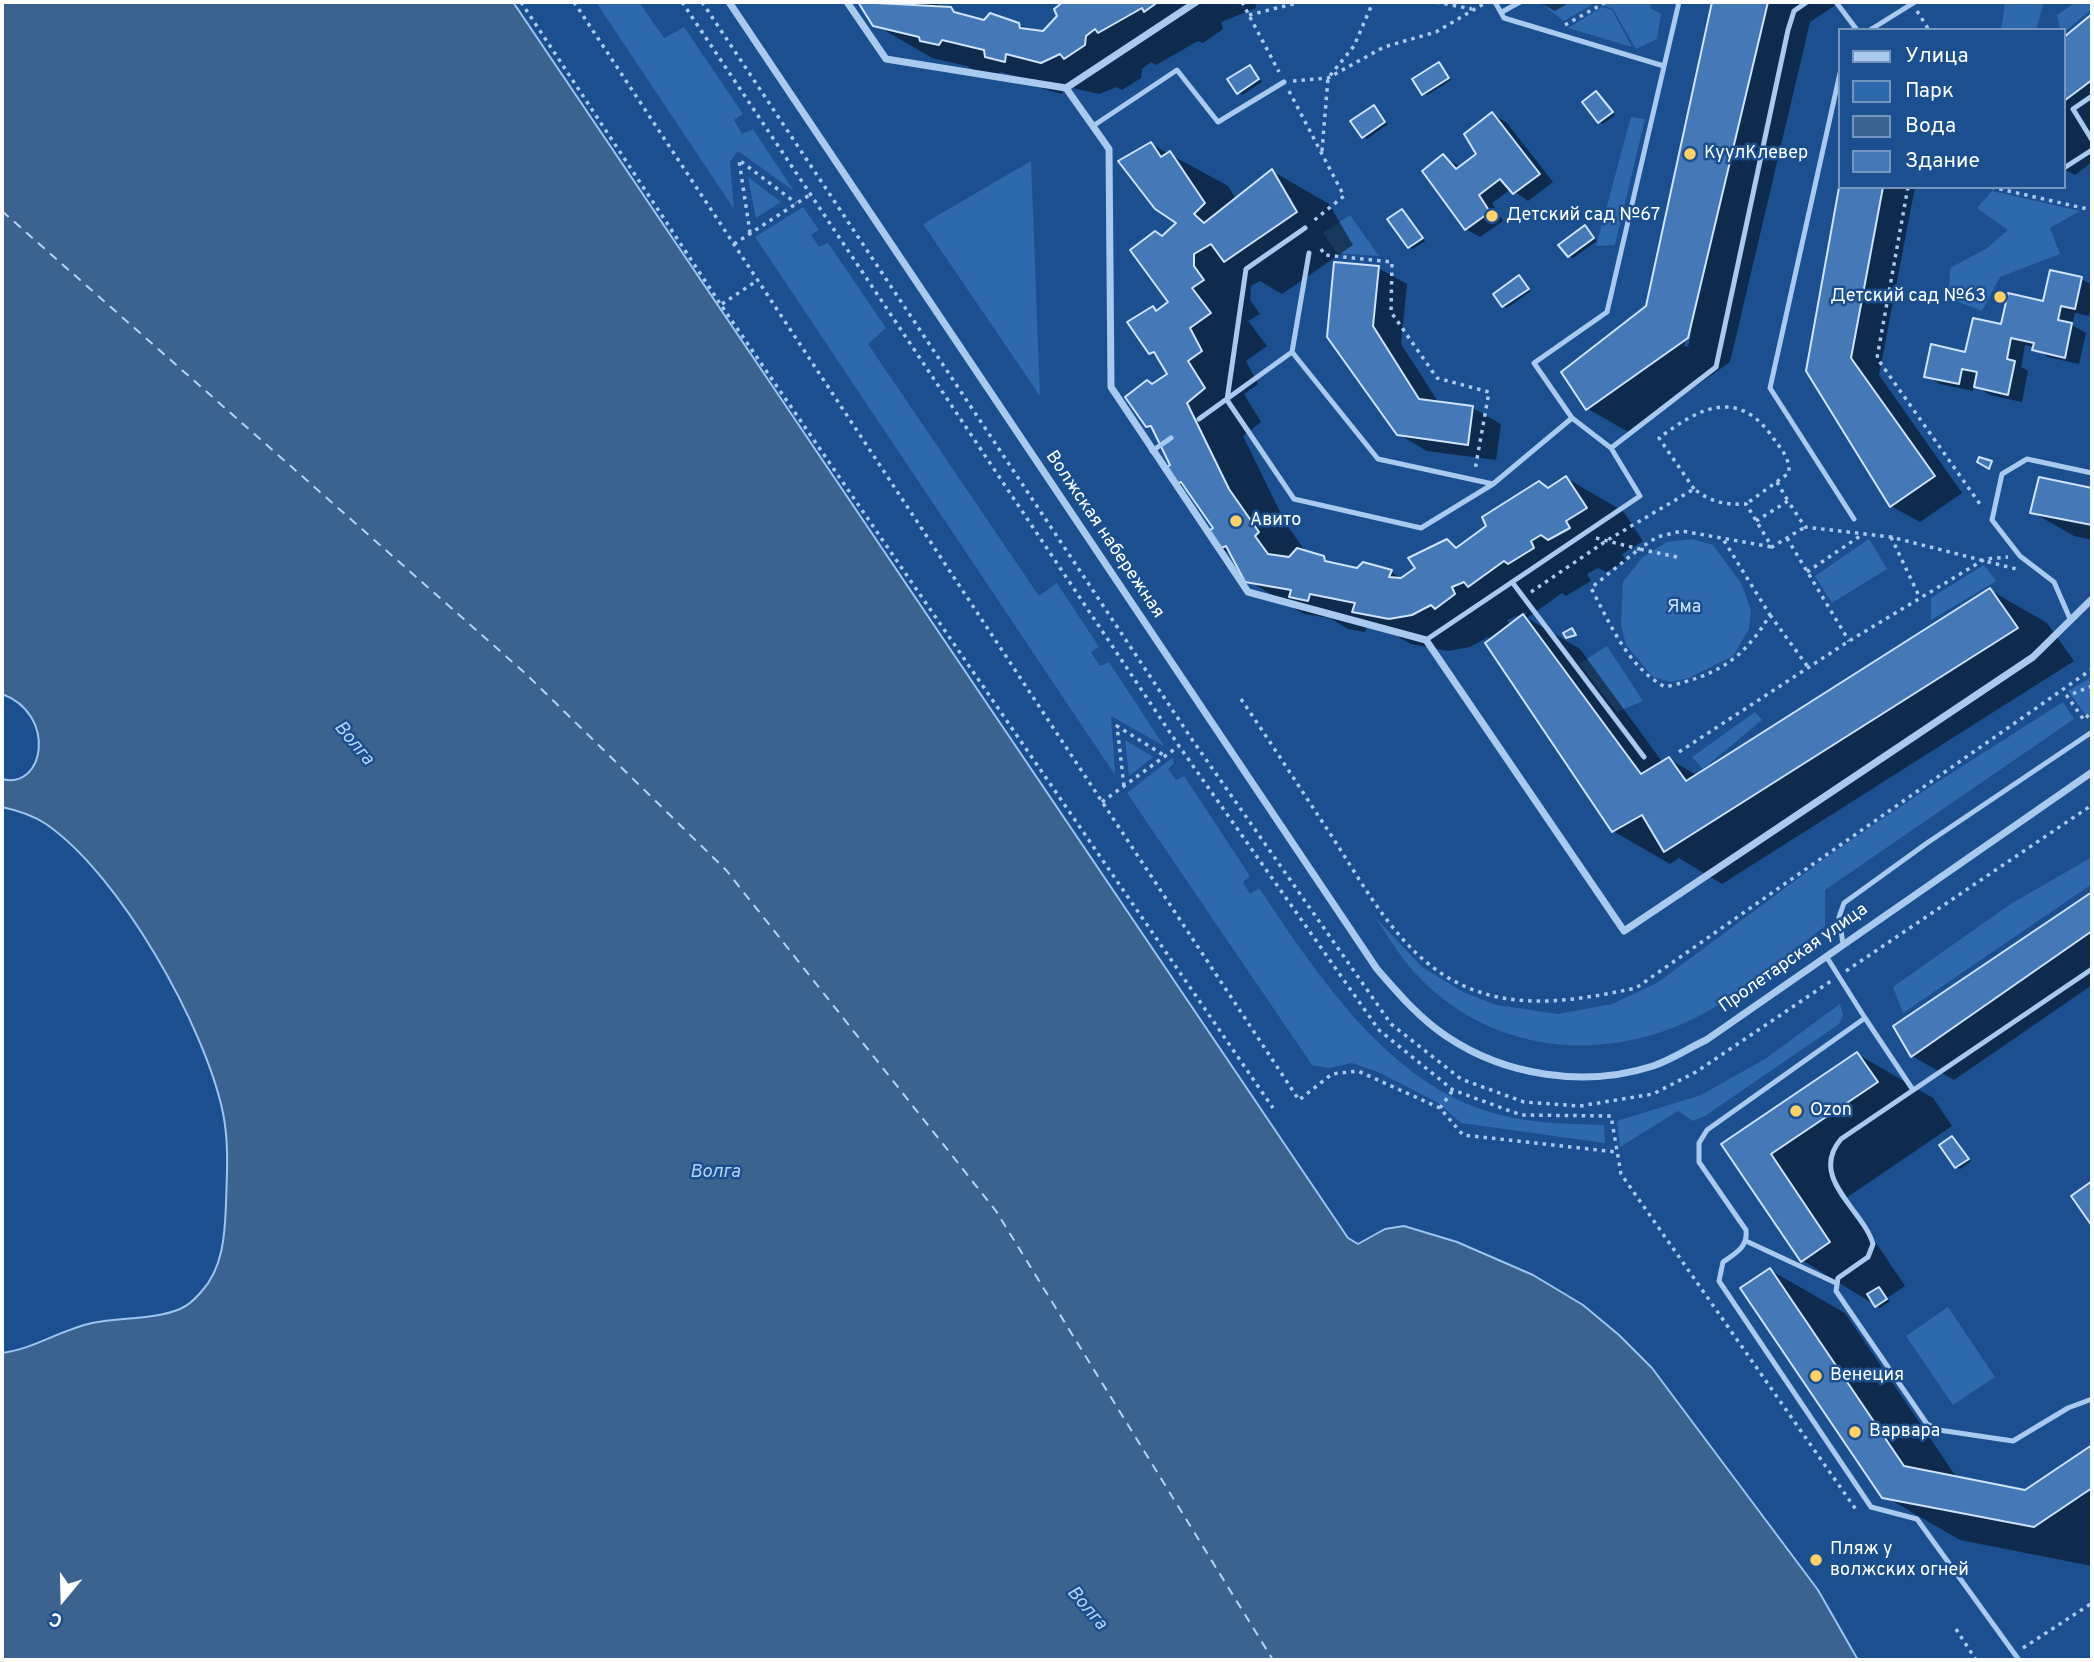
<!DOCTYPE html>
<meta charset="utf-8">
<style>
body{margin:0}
#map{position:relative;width:2094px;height:1662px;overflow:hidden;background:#1b4f8f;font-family:Overpass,sans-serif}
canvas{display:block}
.frame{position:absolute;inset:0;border:4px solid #fff;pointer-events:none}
.legend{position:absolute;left:1838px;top:28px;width:228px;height:161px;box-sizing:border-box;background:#1b4f8f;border:2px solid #7695bc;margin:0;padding:9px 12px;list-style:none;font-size:21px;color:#fff}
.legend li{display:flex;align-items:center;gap:14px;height:35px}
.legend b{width:35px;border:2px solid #7695bc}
.north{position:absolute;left:28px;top:1564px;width:70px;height:70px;-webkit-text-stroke:5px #1b4f8f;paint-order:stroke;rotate:199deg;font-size:19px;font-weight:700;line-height:28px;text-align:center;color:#fff}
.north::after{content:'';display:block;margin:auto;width:24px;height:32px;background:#fff;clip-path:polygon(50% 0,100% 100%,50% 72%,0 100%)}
</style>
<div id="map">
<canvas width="2094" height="1662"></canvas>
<div class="frame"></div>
<ul class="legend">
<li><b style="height:9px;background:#a9c9ee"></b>Улица</li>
<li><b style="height:19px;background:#2e69ad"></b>Парк</li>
<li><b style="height:19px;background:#3c6290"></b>Вода</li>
<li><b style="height:19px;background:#4478b7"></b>Здание</li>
</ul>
<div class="north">С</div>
</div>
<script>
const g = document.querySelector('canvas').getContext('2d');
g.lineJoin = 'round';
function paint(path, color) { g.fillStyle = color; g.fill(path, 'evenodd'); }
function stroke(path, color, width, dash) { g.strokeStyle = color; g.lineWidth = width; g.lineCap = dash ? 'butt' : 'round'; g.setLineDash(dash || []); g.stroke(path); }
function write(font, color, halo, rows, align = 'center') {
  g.font = font + ' Overpass,sans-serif'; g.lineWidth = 5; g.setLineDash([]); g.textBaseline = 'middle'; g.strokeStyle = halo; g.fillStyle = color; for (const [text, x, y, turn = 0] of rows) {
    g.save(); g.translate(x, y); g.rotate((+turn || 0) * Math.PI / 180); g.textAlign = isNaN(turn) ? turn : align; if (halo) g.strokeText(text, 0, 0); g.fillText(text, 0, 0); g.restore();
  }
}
paint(new Path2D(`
 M 596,2 L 639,2 L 664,38 L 684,27 L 743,114 L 734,120 L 742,134 L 753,129 L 794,191 L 738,151 L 730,162 L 734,209 Z
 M 1548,2 L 1586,2 L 1592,5 L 1564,21 L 1543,5 Z
 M 1594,2 L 1651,2 L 1650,8 L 1661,14 L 1657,39 L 1636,49 L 1613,9 Z
 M 2005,2 L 2044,2 L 2036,30 L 2001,30 Z
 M 2076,2 L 2092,2 L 2092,9 L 2064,32 L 2060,30 L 2057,15 Z
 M 1602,7 L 1612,10 L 1632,47 L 1568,28 Z
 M 1631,117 L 1645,119 L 1615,245 L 1596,246 Z
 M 1031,161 L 1040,396 L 923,224 Z
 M 748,177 L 781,202 L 756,218 Z
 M 1992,191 L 2080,211 L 2050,228 L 2060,254 L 2000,277 L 1982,311 L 1949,298 L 1950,268 L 1986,249 L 2008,230 L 1977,208 Z
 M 803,207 L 819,230 L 811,235 L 819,247 L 828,243 L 886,328 L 868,344 L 1039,596 L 1057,583 L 1099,647 L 1091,652 L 1100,666 L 1109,662 L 1164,746 L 1111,716 L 1115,775 L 755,237 Z
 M 1350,215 L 1379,256 L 1337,253 L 1323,233 Z
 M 1692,539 L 1713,545 L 1741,583 L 1751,610 L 1749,629 L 1733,656 L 1689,678 L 1671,682 L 1653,677 L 1626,645 L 1621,625 L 1623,582 L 1643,557 L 1667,542 Z
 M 1869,539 L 1887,569 L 1832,603 L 1815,576 Z
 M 1984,565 L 1996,581 L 1931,620 L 1931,598 Z
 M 1607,646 L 1643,701 L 1617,712 L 1579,664 Z
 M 2092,677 L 2092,713 L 2087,717 L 2068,691 Z
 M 2063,702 L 2074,719 L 1825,890 L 1825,926 C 1784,957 1741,995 1695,1018 C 1600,1065 1489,1053 1415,973 C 1400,957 1388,936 1375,917 L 1422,967 L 1461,991 L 1496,1005 L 1558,1014 L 1612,1004 L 1657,983 L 1831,854 L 1922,792 Z
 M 1755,712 L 1762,720 L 1703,769 L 1692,757 Z
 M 1125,740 L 1153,757 L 1129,776 Z
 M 1172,758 L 1174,763 L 1168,769 L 1176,780 L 1184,776 L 1250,876 L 1243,882 L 1250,894 L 1259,888 C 1315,971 1383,1076 1483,1110 C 1522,1123 1563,1124 1604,1125 L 1605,1143 L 1461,1123 L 1437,1102 L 1378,1072 L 1352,1063 L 1329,1068 L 1312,1065 L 1127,793 Z
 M 2092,857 L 2092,884 L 1903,1013 L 1893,987 L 2009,905 Z
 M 1840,1004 L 1843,1015 L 1839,1024 L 1705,1116 L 1693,1121 L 1678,1111 L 1620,1147 L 1617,1121 L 1701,1095 L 1765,1059 Z
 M 1948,1307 L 1995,1377 L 1953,1405 L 1906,1336 Z`), '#2e69ad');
const water = new Path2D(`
 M 2,2 L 513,2 L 1348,1238 L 1358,1244 L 1385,1229 L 1404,1226 L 1457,1242 L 1533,1275 L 1583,1305 L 1619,1335 L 1652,1368 L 1818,1590 L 1858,1660 L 2,1660 L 2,1353 C 34,1349 60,1330 92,1323 C 119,1317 154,1320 180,1309 C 187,1306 196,1298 201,1292 C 223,1269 225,1234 226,1203 C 227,1173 229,1143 223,1113 C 205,1026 120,875 46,824 C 34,816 16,810 2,807 L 2,779 C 45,790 57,714 2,694 Z`);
paint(water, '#3c6290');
stroke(water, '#9cc4f0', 2);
paint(new Path2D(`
 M 860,2 L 937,2 L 940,7 L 950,8 L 966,17 L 985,22 L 1018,24 L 1030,31 L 1044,33 L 1059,16 L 1056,10 L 1066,2 L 1255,2 L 1256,8 L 1221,22 L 1223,29 L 1203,43 L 1198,41 L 1156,65 L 1151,62 L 1142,69 L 1141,78 L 1122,90 L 1117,87 L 1099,94 L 1063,86 L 1062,94 L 1044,89 L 1024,78 L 1000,72 L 997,76 L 979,73 L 967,66 L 932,58 L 874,24 Z
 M 1538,2 L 1570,2 L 1555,11 Z
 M 1714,2 L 1840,2 L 1810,22 L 1730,362 L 1630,433 L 1588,409 L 1563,372 L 1648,307 ZM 1688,329 L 1692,329 L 1688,347 L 1684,346 Z
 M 2092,16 L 2092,162 L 2075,175 L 2064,169 L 2064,39 Z
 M 1439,64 L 1451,80 L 1427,95 L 1423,93 Z
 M 1250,67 L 1262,82 L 1242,95 L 1238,92 Z
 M 1596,93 L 1615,115 L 1603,124 L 1599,122 Z
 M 1374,107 L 1388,124 L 1367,139 L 1363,137 Z
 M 1492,114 L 1506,122 L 1553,182 L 1528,201 L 1511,189 L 1492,203 L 1503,221 L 1480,237 L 1466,229 L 1443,156 L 1460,167 L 1478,154 Z
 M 1151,144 L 1228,186 L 1236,199 L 1272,171 L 1329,204 L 1353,245 L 1282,294 L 1260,281 L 1251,286 L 1250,300 L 1260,314 L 1248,321 L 1267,346 L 1246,361 L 1258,384 L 1244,394 L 1261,422 L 1243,436 L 1286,524 L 1306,552 L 1338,566 L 1391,572 L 1403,579 L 1447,541 L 1459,547 L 1489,527 L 1540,483 L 1550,489 L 1566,478 L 1623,511 L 1643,541 L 1622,554 L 1626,561 L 1606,572 L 1598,568 L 1587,574 L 1591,581 L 1566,596 L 1562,593 L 1527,618 L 1580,649 L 1663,763 L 1669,759 L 1698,776 L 1990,590 L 2047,623 L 2074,661 L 1722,884 L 1679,858 L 1670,864 L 1613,831 L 1492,640 L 1488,637 L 1470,647 L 1448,651 L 1411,644 L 1384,629 L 1367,625 L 1365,632 L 1348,629 L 1330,618 L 1304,614 L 1247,580 L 1233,555 L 1220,548 L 1215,529 L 1190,492 L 1176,483 L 1172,466 L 1154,430 L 1147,426 L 1153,385 L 1169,375 L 1160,359 L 1150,353 L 1153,308 L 1158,311 L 1171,302 L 1163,238 L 1178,223 ZM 1527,612 L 1527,613 L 1510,626 L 1507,620 Z
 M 1841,187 L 1915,187 L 1879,375 L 1962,493 L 1920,522 L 1891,506 L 1808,371 Z
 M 1402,211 L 1425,241 L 1413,249 L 1409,247 Z
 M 1585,227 L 1597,241 L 1573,258 L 1569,256 Z
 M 1336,264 L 1378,268 L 1407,284 L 1401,344 L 1439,403 L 1473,408 L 1501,424 L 1496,460 L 1427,451 L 1398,434 Z
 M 1519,277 L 1531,291 L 1507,308 L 1504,306 Z
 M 2081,279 L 2092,285 L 2092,301 L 2089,316 L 2075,313 L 2072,325 L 2086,333 L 2079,364 L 2048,357 L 2035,347 L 2025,345 L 2021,367 L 2028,371 L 2022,402 L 1990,395 L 1974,385 L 1973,391 L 1940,384 L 1926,376 L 1966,354 L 2003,327 Z
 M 2040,479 L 2092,489 L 2092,540 L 2074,536 L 2032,512 Z
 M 2092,894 L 2092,985 L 1954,1080 L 1912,1056 L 1895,1027 Z
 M 1857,1054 L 1933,1098 L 1952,1126 L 1846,1198 L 1905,1286 L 1887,1298 L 1890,1301 L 1880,1308 L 1802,1260 L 1723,1144 Z
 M 1953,1138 L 1971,1161 L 1960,1169 L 1956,1167 Z
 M 1770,1270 L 1845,1313 L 1957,1478 L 2026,1491 L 2092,1447 L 2092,1566 L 1960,1540 L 1884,1496 Z`), '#0007');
stroke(new Path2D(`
 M 2,211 L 526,674 L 726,870 L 996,1211 L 1273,1660`), '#b5d3f5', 2, [9, 7]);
const building = new Path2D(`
 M 858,2 L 951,7 L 954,12 L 984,20 L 990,13 L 1019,23 L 1020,28 L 1043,31 L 1057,16 L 1054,9 L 1063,2 L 1158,2 L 1144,12 L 1142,8 L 1098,33 L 1095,29 L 1086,36 L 1085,45 L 1064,59 L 1060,54 L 1041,63 L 1006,54 L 1005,62 L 985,57 L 984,50 L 942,40 L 939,45 L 920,41 L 919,37 L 873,26 Z
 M 1712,2 L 1768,2 L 1688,338 L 1586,410 L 1561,372 L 1646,306 Z
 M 2092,14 L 2092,80 L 2064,101 L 2064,37 Z
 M 1439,62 L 1449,78 L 1422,95 L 1412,79 Z
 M 1250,65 L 1259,79 L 1237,94 L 1227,79 Z
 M 1596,91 L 1613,112 L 1598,123 L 1582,102 Z
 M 1374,105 L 1385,122 L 1362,138 L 1350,121 Z
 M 1492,112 L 1540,174 L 1513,194 L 1500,179 L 1479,195 L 1490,212 L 1465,230 L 1422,171 L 1443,154 L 1456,169 L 1476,154 L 1464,134 Z
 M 1151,142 L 1161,157 L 1170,151 L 1205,203 L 1194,214 L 1204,223 L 1272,169 L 1297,212 L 1224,262 L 1211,244 L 1194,254 L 1194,266 L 1204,280 L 1192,288 L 1211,313 L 1190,328 L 1202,351 L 1188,361 L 1205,388 L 1187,403 L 1229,489 L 1259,532 L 1255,536 L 1268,554 L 1289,557 L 1297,548 L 1324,556 L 1325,561 L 1357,568 L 1363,562 L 1392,570 L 1389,577 L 1401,578 L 1415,568 L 1408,558 L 1447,539 L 1456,548 L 1486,526 L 1482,517 L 1539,481 L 1548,488 L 1566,476 L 1587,508 L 1566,521 L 1570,528 L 1548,540 L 1541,535 L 1531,541 L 1534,548 L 1508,564 L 1504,561 L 1468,587 L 1464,582 L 1452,587 L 1455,594 L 1435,609 L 1431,605 L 1412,615 L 1389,619 L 1352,612 L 1355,603 L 1310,594 L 1308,601 L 1289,597 L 1291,590 L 1245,582 L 1226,546 L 1219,549 L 1206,533 L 1213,528 L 1181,482 L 1174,485 L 1163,469 L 1170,465 L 1151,426 L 1146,427 L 1125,397 L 1147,380 L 1152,384 L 1167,374 L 1154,352 L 1149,354 L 1127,322 L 1153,306 L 1156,311 L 1168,302 L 1130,250 L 1155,231 L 1162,236 L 1176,223 L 1155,209 L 1118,161 Z
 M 1840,182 L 1840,187 L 1883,187 L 1851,358 L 1935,476 L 1890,507 L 1806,371 Z
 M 1402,209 L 1423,238 L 1408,248 L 1387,219 Z
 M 1585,225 L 1594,238 L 1568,257 L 1558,245 Z
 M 1334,262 L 1379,266 L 1373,326 L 1419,399 L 1473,406 L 1468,445 L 1397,435 L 1327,337 Z
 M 2050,270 L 2082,277 L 2075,309 L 2061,306 L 2058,320 L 2072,323 L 2065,358 L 2032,350 L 2034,343 L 2011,338 L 2007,359 L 2015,361 L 2008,395 L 1974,387 L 1977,372 L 1962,369 L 1959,384 L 1924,377 L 1931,344 L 1965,352 L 1973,318 L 2001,324 L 2008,293 L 2043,301 Z
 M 1519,275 L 1529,289 L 1502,307 L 1493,294 Z
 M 1979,457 L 1992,461 L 1989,469 L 1977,462 Z
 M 2039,477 L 2092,488 L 2092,525 L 2030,513 Z
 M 1990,588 L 2018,628 L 1664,852 L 1642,815 L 1612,832 L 1485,643 L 1523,614 L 1641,774 L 1669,757 L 1686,781 Z
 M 1572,628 L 1576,635 L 1566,638 L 1563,633 Z
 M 2092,892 L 2092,931 L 1911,1057 L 1893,1026 Z
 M 1857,1052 L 1878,1082 L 1771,1154 L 1830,1242 L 1801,1262 L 1721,1144 Z
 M 1952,1136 L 1969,1159 L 1955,1168 L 1939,1145 Z
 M 2092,1181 L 2092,1226 L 2071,1196 Z
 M 1770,1268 L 1904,1466 L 2025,1490 L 2092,1445 L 2092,1488 L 2034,1527 L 1882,1498 L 1740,1288 Z
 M 1879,1287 L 1887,1299 L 1875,1307 L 1867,1294 Z`);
paint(building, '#4478b7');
stroke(building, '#cfe3fa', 2);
stroke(new Path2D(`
 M 521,2 L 721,305 L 1273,1108
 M 574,2 L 1299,1100 L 1332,1074 L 1358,1071 L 1440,1108 L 1463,1135 L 1616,1152
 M 682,2 L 1179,746 L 1379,1030 L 1453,1090 L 1521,1115 L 1611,1116 L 1621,1174 L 1857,1511
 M 702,2 L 1191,738 L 1391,1024 L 1461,1079 L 1524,1102 L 1580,1106 L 1653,1094 L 1696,1072 L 1831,981
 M 1242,2 L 1279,72
 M 1436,2 L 1472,9
 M 1917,11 L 1929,30
 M 1249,15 L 1301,2
 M 1565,25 L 1606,2
 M 1293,81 L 1328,78 L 1384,47 L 1436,32 L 1485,3
 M 1289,91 L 1344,196 L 1312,222
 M 1322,151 L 1328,78 L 1354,46 L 1373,2
 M 1908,187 L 1877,358 L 1982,507
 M 1991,187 L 2092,210
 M 750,233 L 739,160 L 796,203
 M 734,244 L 811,194
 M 1321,249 L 1325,255 L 1392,262 L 1391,312 L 1437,378 L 1489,392 L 1475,470
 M 722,304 L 758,280
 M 1777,482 L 1788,501
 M 1694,489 L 1659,438 C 1698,409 1736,387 1771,435 C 1780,448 1790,457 1789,473 L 1746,504
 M 1756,521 L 1788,501 L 1805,527 L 1891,537 L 2016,569
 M 1891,537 L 1920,598
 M 1596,538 L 1639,549 L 1657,537 L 1682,531 L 1772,547
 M 1787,538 L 1849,641
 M 1677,557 L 1639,549 L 1591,588 C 1611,625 1627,666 1665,687 C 1717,675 1742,661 1770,615 L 1723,539
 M 1807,572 L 1863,534
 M 1531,592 L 1606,541 L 1694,489 C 1711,502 1725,505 1746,504 L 1772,547 L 1805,527
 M 1770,615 L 1808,667
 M 2092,686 L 2067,696 L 2084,720 L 2092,711
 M 1241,699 C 1271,743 1300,788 1329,832 C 1366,888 1400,957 1464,986 C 1519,1011 1579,1000 1636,988 L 2092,669
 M 1679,752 L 1849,641 L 1985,559 L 2008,557
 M 1124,786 L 1117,726 L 1165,756
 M 1102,802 L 1179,746
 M 1846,971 L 2092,805
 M 1440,1108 L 1453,1090
 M 1956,1629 L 1976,1660
 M 2023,1648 L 2092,1603`), '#a9c9ee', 3.5, [3.5, 5]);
stroke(new Path2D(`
 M 1495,2 L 1504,18 L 1664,66
 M 1836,2 L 1857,30
 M 1502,12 L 1520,2
 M 1870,30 L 1915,2
 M 1840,73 L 1770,388 L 1854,519
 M 2092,96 L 2073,109 L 2092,140
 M 1093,126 L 1177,70 L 1218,122 L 1284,82
 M 2064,168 L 2092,150
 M 1305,228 L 1246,269 L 1227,400 L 1294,499 L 1421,528 L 1493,484 L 1572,418
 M 1292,352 L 1378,459 L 1493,484
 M 1199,419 L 1292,352 L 1309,253
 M 1611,448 L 1716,367 L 1788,30 L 1794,11 L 1807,2
 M 1152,451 L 1171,438
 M 1512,582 L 1644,757
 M 2071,621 L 2054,582 L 2020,556 L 1992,520 L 2002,474 L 2027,459 L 2092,473
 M 1426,640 L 1640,496 L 1611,448 L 1572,418 L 1534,363 L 1607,312 L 1679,2
 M 1843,944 L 1839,917 L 1844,903 L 1927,843 L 2092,732
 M 1826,956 L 1865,1018
 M 2092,969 L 1841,1139 C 1808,1178 1863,1209 1873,1244 L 1868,1257 L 1838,1278 L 1836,1291 L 1927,1424 L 1939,1430 L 2013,1441 L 2068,1408 L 2092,1399
 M 1913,1090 L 1865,1018 L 1707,1130 L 1699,1143 L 1699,1162 L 1746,1230 C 1748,1247 1736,1253 1723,1262 L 1719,1281 L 1871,1507 L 1917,1519 L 2019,1660
 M 1746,1241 L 1836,1283`), '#a9c9ee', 5);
stroke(new Path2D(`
 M 729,2 L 1377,969 C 1398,993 1419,1018 1446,1036 C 1505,1076 1585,1088 1653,1066 C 1671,1060 1689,1048 1706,1040 L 2092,772
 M 847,2 L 886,59 L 1066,88 L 1109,149 L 1111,387 L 1248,592 L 1426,640 L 1624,931 L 2033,657 L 2092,599
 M 1066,88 L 1196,2`), '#a9c9ee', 7);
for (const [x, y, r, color] of [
 [1690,154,7,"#ffd166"],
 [1492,216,7,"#ffd166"],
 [2000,297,7,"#ffd166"],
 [1236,521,7,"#ffd166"],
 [1796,1111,7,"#ffd166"],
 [1816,1376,7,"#ffd166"],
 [1855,1432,7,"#ffd166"],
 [1816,1560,7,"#ffd166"]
]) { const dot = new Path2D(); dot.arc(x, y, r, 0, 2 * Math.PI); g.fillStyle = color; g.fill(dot); stroke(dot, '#1b4f8f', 2.5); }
write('18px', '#fff', '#1b4f8f', [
 ["КуулКлевер",1704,154],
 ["Детский сад №67",1506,216],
 ["Детский сад №63",1986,297,"right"],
 ["Авито",1250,521],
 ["Ozon",1810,1111],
 ["Венеция",1830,1376],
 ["Варвара",1869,1432],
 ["Пляж у",1830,1550],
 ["волжских огней",1830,1571]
], 'left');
write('18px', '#fff', '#1b4f8f', [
 ["Волжская набережная",1104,535,56],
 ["Пролетарская улица",1794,959,-35]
]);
write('18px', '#cfe3fa', '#1b4f8f', [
 ["Яма",1684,608]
]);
write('italic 19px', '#b5d3f5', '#1b4f8f', [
 ["Волга",353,744,50],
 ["Волга",715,1173],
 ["Волга",1086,1609,49]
]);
</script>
